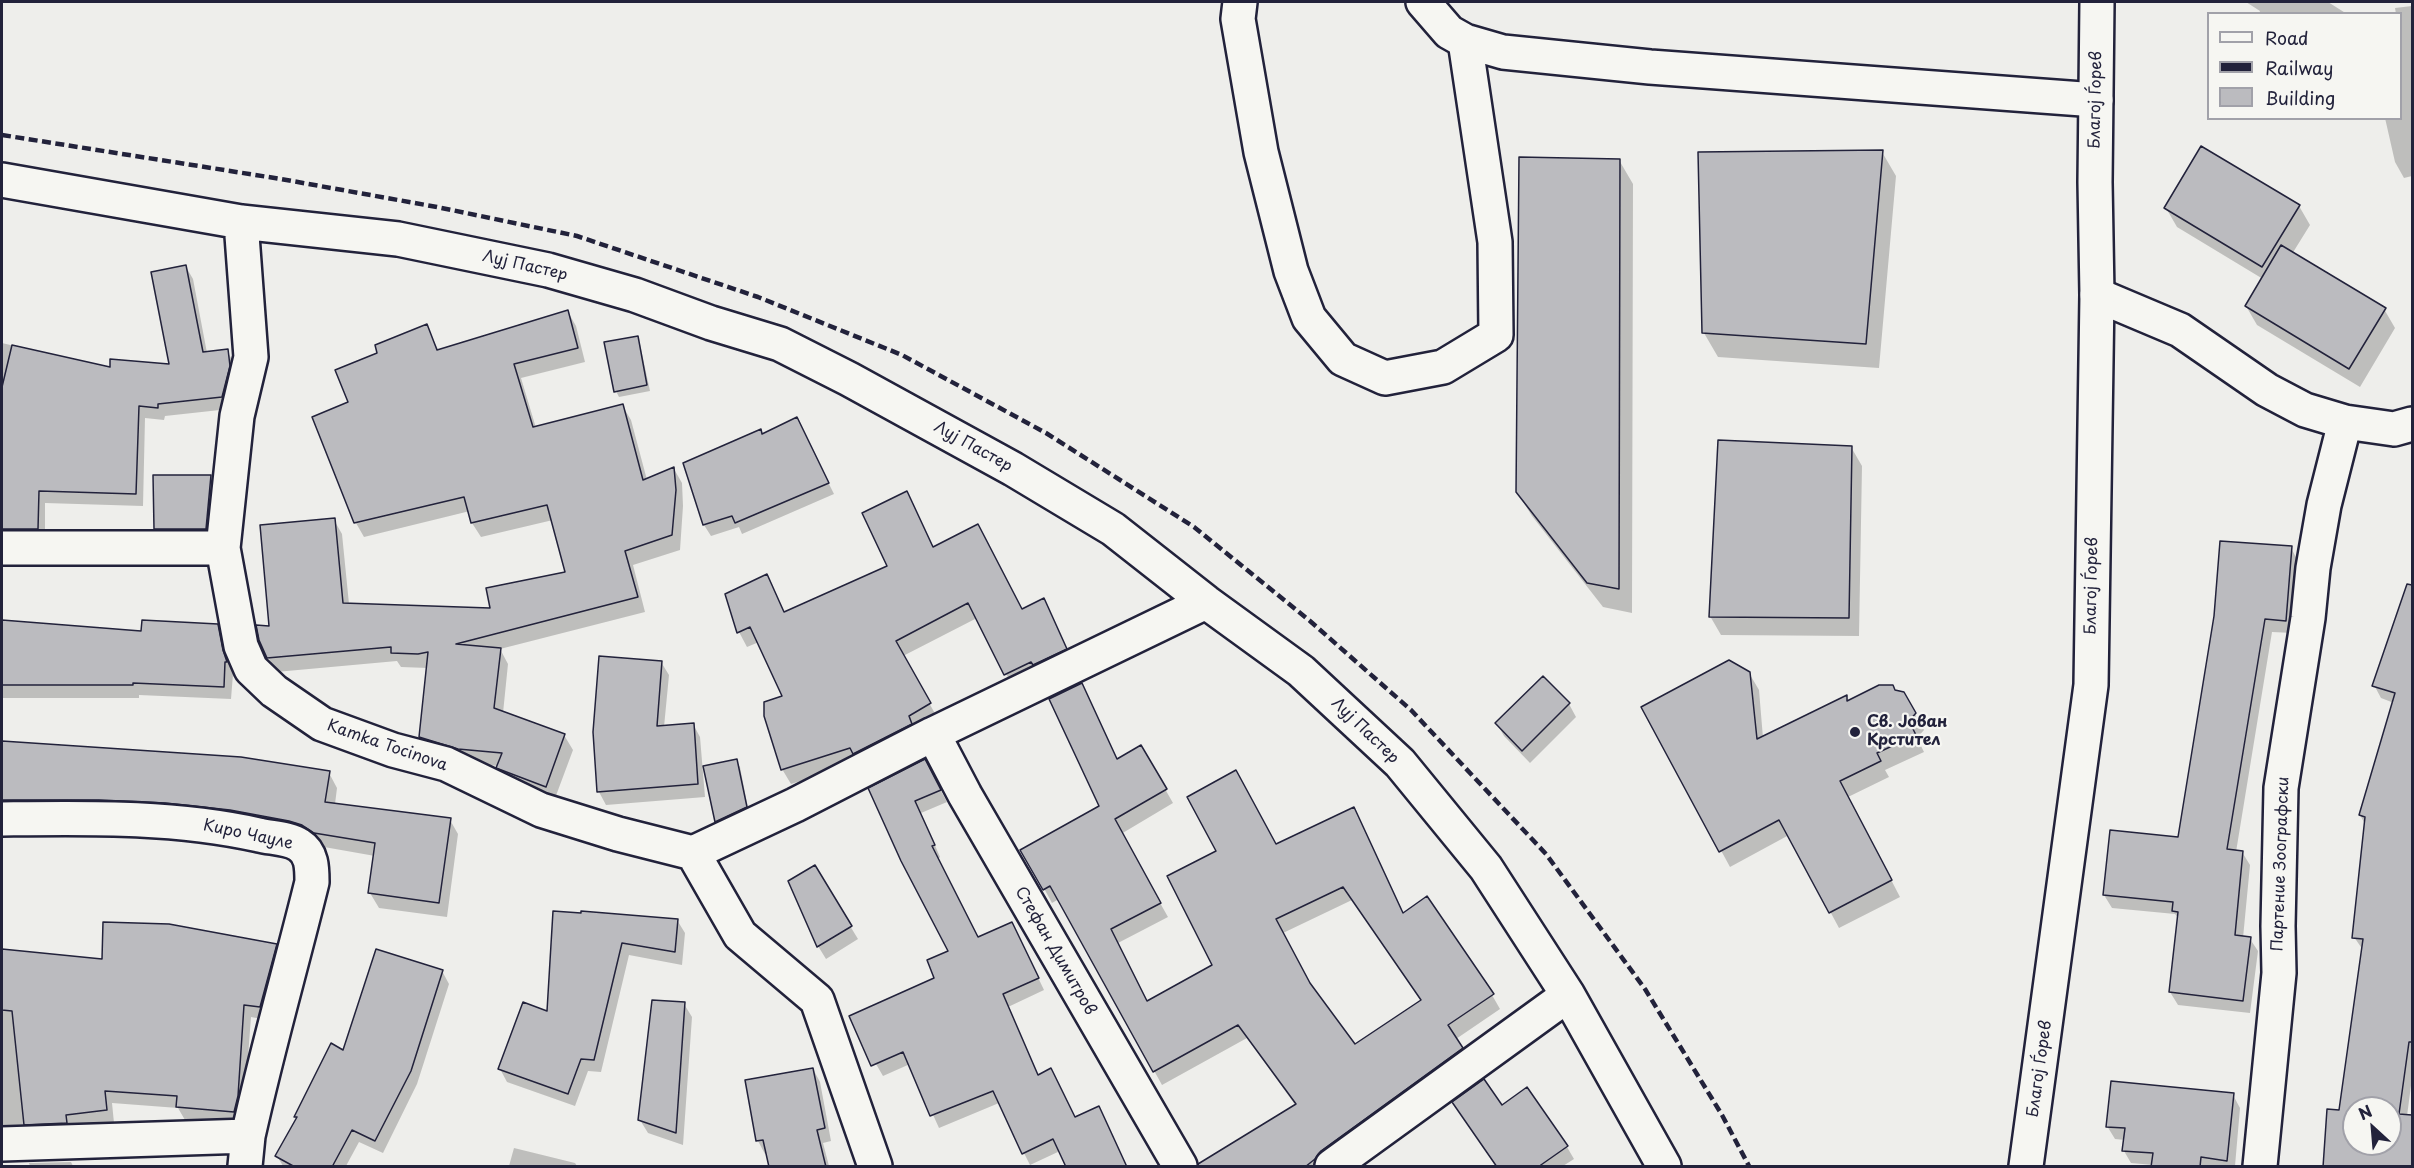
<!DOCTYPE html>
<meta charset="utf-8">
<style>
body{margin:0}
#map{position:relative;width:2414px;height:1168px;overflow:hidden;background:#eeeeeb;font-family:"Playpen Sans",sans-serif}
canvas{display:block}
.frame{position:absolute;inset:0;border:3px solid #22223b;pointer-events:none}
.legend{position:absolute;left:2207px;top:12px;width:195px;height:108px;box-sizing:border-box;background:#f6f6f2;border:2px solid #a1a1a9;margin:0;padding:8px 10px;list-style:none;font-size:18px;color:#22223b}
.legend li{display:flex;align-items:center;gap:12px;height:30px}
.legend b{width:30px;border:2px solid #a1a1a9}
.north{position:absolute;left:2342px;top:1096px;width:60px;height:60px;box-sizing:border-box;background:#f6f6f2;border:2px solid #a1a1a9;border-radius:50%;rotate:334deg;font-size:16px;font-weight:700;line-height:24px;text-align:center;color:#22223b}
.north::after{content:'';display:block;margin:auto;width:21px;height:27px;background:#22223b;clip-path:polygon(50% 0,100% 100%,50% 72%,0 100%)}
</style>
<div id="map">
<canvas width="2414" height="1168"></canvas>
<div class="frame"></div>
<ul class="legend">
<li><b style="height:8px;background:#f6f6f2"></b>Road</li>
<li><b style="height:8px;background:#22223b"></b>Railway</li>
<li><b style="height:16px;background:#bbbbbf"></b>Building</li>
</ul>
<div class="north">N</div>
</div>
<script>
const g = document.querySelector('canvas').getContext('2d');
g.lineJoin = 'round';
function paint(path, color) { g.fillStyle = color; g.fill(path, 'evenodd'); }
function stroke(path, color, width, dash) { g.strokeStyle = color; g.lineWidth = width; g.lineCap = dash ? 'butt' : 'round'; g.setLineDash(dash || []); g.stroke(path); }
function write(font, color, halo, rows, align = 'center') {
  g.font = font + ' "Playpen Sans",sans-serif'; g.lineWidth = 4.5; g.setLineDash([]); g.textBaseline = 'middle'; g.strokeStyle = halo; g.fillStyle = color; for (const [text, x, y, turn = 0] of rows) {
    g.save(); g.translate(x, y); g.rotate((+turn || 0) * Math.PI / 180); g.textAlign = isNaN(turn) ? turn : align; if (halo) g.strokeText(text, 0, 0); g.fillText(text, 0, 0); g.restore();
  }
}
paint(new Path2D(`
 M 2246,2 L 2328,2 L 2347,14 L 2259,14 L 2260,11 Z
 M 2412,6 L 2412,176 L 2404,178 L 2395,162 L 2385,118 L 2400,118 L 2400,14 L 2396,14 L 2395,8 Z
 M 1882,152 L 1896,176 L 1879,368 L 1718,357 L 1704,333 Z
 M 1619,160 L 1633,184 L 1632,613 L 1603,607 L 1532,516 L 1517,492 Z
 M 2299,206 L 2310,225 L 2292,254 L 2384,309 L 2395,328 L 2360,387 L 2257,325 L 2246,306 L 2263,279 L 2177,227 L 2166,208 Z
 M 186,267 L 193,279 L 207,353 L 227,351 L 234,363 L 229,409 L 165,416 L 164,420 L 145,418 L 143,506 L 45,503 L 45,541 L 2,541 L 2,343 L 111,369 L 171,366 Z
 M 568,312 L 576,326 L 585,362 L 521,378 L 536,428 L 622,405 L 631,420 L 647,480 L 674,469 L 682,483 L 683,506 L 680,550 L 633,565 L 645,612 L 500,649 L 508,664 L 503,713 L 564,735 L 573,750 L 554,801 L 506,782 L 499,766 L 467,763 L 429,752 L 420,737 L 428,668 L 401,667 L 397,661 L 276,672 L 268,657 L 270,628 L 334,520 L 342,534 L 349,604 L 492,610 L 567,573 L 553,520 L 481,537 L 472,523 L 470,511 L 364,537 L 356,523 L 350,403 L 379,353 L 426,326 L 439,351 Z
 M 637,338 L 640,344 L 650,391 L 619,397 L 616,391 Z
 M 802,430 L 834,494 L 742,534 L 739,527 L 711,536 L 704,525 L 685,464 L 762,436 Z
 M 1851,447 L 1862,466 L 1859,636 L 1721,635 L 1710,616 Z
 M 210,476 L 218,489 L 213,542 L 163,542 L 156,529 Z
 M 907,493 L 934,548 L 1022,611 L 1051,615 L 1074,664 L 1014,689 L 977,618 L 903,656 L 938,719 L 859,762 L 791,784 L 782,769 L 784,697 L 759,642 L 747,647 L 739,632 L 727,595 L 767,576 L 785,613 L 889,566 Z
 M 2291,548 L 2298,561 L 2293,633 L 2272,632 L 2236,852 L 2242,852 L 2250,865 L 2243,938 L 2250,939 L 2258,951 L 2250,1013 L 2178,1005 L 2170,992 L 2179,919 L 2175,914 L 2112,908 L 2104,895 L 2179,839 Z
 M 2,622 L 143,632 L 217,625 L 224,638 L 233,674 L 231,699 L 139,695 L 139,698 L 2,698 Z
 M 2395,623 L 2412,629 L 2412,1078 L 2407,1116 L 2412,1117 L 2412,1166 L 2325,1166 L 2341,1112 L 2363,950 L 2354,937 L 2365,824 L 2360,815 L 2394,703 L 2381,698 L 2374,685 ZM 2354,1108 L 2390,1108 L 2390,1144 L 2354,1144 Z
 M 661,662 L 669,675 L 664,727 L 693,724 L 700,737 L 705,797 L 606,805 L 599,792 L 595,732 Z
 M 1749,673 L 1759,690 L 1763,738 L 1847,697 L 1849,702 L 1895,691 L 1903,693 L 1924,730 L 1917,738 L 1924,752 L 1885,770 L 1889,777 L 1848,797 L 1900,897 L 1839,928 L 1789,835 L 1730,867 L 1643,707 Z
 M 1543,678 L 1569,704 L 1576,717 L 1530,763 L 1504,736 L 1497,724 Z
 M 1082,685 L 1118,760 L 1141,747 L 1173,803 L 1121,834 L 1168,917 L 1118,943 L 1148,1002 L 1213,966 L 1276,846 L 1361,823 L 1404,914 L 1492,995 L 1500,1009 L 1456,1039 L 1470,1062 L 1327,1166 L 1213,1166 L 1296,1106 L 1247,1038 L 1162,1085 L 1059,899 L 1052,903 L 1023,850 L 1101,806 ZM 1352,900 L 1422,1002 L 1355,1046 L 1311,987 L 1283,933 Z
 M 2,743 L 241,759 L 329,773 L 337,788 L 335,804 L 450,820 L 458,834 L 447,917 L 379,908 L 370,893 L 375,856 L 324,847 L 305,837 L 2,818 Z
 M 736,761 L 740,767 L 749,813 L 720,827 L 716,821 L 705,767 Z
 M 931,773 L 947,802 L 921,813 L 940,857 L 938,859 L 978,939 L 1012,923 L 1044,990 L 1008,1007 L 1039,1076 L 1075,1119 L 1105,1120 L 1127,1166 L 1067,1166 L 1060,1151 L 1030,1165 L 999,1103 L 939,1128 L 910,1064 L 883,1076 L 876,1064 L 855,1015 L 936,978 L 950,952 L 870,789 Z
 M 814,867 L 858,939 L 826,959 L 818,946 Z
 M 554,913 L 677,920 L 685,933 L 682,965 L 629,955 L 601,1072 L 588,1071 L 575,1106 L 507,1082 L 500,1069 L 548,1013 Z
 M 276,945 L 283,958 L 267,1020 L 251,1017 L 244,1110 L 241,1124 L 185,1120 L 178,1108 L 112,1103 L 114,1123 L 73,1127 L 33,1137 L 26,1125 L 2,1126 L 2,951 L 103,960 Z
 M 442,971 L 449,984 L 417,1084 L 383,1153 L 359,1142 L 346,1166 L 283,1166 L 277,1156 L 297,1119 L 296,1117 L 344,1052 Z
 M 684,1004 L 692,1017 L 683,1145 L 648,1133 L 640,1120 Z
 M 813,1069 L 820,1082 L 831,1141 L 823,1143 L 829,1166 L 771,1166 L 768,1153 L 765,1154 L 758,1141 Z
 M 2233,1095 L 2240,1108 L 2235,1166 L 2153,1166 L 2153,1165 L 2131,1163 L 2124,1151 L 2125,1140 L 2115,1139 L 2107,1126 Z
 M 1501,1107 L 1567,1147 L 1574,1159 L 1563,1166 L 1497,1166 L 1460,1112 Z
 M 514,1148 L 575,1163 L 577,1166 L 509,1166 Z
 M 71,1162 L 73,1166 L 30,1166 L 29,1163 Z`), '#0003');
const building = new Path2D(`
 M 2201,146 L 2300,205 L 2262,267 L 2164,208 Z
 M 1883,150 L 1866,344 L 1702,333 L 1698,152 Z
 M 1519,157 L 1620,159 L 1619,589 L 1587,583 L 1516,492 Z
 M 2281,245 L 2386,308 L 2349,369 L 2245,306 Z
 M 186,265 L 203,352 L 228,349 L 230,366 L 222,397 L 158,404 L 158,408 L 139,406 L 136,494 L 39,491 L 38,529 L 2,529 L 2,387 L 12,345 L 110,367 L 110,359 L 169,364 L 151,272 Z
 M 568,310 L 578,348 L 514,364 L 533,427 L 623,404 L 643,480 L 674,467 L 676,490 L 672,535 L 625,551 L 638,597 L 456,644 L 501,648 L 494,708 L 565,734 L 546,787 L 496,768 L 502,753 L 458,749 L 419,737 L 428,652 L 418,654 L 391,653 L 391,647 L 267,658 L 259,640 L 256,625 L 269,626 L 260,525 L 335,518 L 343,603 L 490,608 L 486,588 L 565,572 L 547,505 L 471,523 L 464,497 L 354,523 L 312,417 L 348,402 L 335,370 L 377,353 L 375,345 L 427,324 L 437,350 Z
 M 638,336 L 647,385 L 614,392 L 604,342 Z
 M 797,417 L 829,483 L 735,523 L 732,516 L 703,525 L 683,463 L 761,429 L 762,434 Z
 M 1718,440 L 1852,446 L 1849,618 L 1709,617 Z
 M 153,475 L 211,475 L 206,529 L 154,529 Z
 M 907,491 L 933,547 L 978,524 L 1022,609 L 1044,598 L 1067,649 L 1033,665 L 1031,662 L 1004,675 L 968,603 L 896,641 L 931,703 L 909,716 L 912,724 L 853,754 L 850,748 L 781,770 L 764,716 L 764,702 L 782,696 L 750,627 L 737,633 L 725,594 L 767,574 L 784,612 L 887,566 L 862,513 Z
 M 2220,541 L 2292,546 L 2286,621 L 2265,619 L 2227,849 L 2243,851 L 2235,935 L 2251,937 L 2243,1001 L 2169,992 L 2178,912 L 2172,911 L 2173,902 L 2103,895 L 2110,830 L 2178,837 L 2214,616 Z
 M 2407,584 L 2412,585 L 2412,1042 L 2409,1042 L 2399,1114 L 2412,1115 L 2412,1167 L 2323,1167 L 2327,1109 L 2339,1110 L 2363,939 L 2352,938 L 2365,817 L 2359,815 L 2395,693 L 2372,686 ZM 2354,1108 L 2390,1108 L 2390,1144 L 2354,1144 Z
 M 2,620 L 141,631 L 142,620 L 218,624 L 223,650 L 227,662 L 225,662 L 224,687 L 133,683 L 133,685 L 2,685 Z
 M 599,656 L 662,661 L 657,726 L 694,723 L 698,784 L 597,792 L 593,732 Z
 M 1729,660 L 1750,672 L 1757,739 L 1847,695 L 1847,701 L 1879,685 L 1893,685 L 1895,690 L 1904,692 L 1916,713 L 1909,721 L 1916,735 L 1877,753 L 1881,761 L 1840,781 L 1892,880 L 1829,913 L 1779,820 L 1719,852 L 1641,707 Z
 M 1543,676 L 1570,703 L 1522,751 L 1495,723 Z
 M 1082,683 L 1117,759 L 1141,745 L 1167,789 L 1115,819 L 1161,903 L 1111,929 L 1147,1001 L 1212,965 L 1167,876 L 1216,851 L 1187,797 L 1236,770 L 1276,844 L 1354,807 L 1403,913 L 1427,896 L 1494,994 L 1448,1025 L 1463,1048 L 1321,1151 L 1315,1159 L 1305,1167 L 1199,1167 L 1198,1164 L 1296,1104 L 1238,1025 L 1153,1072 L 1050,886 L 1043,890 L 1020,850 L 1099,806 L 1049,699 ZM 1343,887 L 1421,1000 L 1355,1044 L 1310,983 L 1276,919 Z
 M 2,741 L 241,757 L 330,771 L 325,802 L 451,818 L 439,903 L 368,893 L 375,843 L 314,833 L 302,825 L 289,821 L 230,810 L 165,803 L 99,800 L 2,800 Z
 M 737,759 L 747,807 L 715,822 L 703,766 Z
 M 925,759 L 941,790 L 915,801 L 935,845 L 932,846 L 978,937 L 1012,922 L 1039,978 L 1003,994 L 1038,1075 L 1051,1068 L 1075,1117 L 1099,1106 L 1127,1167 L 1066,1167 L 1053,1139 L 1022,1154 L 993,1091 L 930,1116 L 903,1052 L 871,1066 L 849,1016 L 934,978 L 927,960 L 948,951 L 901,861 L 868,788 Z
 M 815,865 L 852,926 L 817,947 L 788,881 Z
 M 553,911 L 581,913 L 581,911 L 678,919 L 675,952 L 622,943 L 594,1060 L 581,1059 L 568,1094 L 498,1069 L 523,1002 L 547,1011 Z
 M 103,922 L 169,924 L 277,944 L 260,1007 L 244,1005 L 238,1096 L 234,1112 L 176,1107 L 177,1096 L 105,1091 L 107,1110 L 66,1115 L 67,1123 L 24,1125 L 12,1011 L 2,1010 L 2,949 L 102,959 Z
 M 376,949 L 443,970 L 411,1071 L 375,1141 L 352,1130 L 332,1167 L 295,1167 L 275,1156 L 297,1117 L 294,1117 L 331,1043 L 343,1050 Z
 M 652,1000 L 685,1002 L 676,1133 L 638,1120 Z
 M 813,1068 L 825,1128 L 817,1130 L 826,1167 L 769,1167 L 763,1140 L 756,1141 L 745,1080 Z
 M 1484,1079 L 1502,1105 L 1527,1087 L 1568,1146 L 1538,1167 L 1497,1167 L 1452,1102 Z
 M 2111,1081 L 2234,1093 L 2227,1161 L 2201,1157 L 2200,1167 L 2151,1167 L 2153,1153 L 2122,1151 L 2125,1128 L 2106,1127 Z`);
paint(building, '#bbbbbf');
stroke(building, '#22223b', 1.5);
const minor = new Path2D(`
 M 1240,2 L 1238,19 L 1261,152 L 1291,271 L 1309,318 L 1343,359 L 1385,378 L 1443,367 L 1496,335 L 1495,242 L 1465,41
 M 1423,2 L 1449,32 L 1465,41 L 1503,52 L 1650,67 L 2096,100
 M 2,180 L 241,222 L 398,239 L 548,270 L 635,295 L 711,323 L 780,344 L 849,379 L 1013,469 L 1113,529 L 1206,602 L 1301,671 L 1400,763 L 1486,868 L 1568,995 L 1664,1166
 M 2097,295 L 2180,330 L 2267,390 L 2305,410 L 2345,422 L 2324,505 L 2313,568 L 2308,618 L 2281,788 L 2278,926 L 2279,973 L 2260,1166
 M 2345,422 L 2394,429 L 2412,424
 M 2,548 L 223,548 L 241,646 L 251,669 L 274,691 L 322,724 L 393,750 L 446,764 L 541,810 L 618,834 L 693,853
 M 223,548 L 237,416 L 251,357 L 241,222
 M 933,734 L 965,795 L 1180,1166
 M 2,819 C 88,818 174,816 259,835 C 271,838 289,838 299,845 C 312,853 312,868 312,882 C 291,967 267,1050 248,1136
 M 693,853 L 795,805 L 933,734 L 1206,602
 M 693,853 L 740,935 L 817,1000 L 875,1166
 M 2,1144 L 248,1136 L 245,1166
 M 1332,1166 L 1568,995`);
const major = new Path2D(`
 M 2026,1166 L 2091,685 L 2097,295 L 2095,182 L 2097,2`);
stroke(minor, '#22223b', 38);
stroke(major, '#22223b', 38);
stroke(minor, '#f6f6f2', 33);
stroke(major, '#f6f6f2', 33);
stroke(new Path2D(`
 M 2,135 L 281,179 L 437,207 L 577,236 L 758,297 L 902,355 L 1046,433 L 1194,527 L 1310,621 L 1411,710 L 1546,854 L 1645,989 L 1722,1115 L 1749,1166`), '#22223b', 4.5, [9, 4.5]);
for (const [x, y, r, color] of [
 [1855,732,6,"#22223b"]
]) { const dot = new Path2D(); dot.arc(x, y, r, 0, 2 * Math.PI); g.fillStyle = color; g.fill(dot); stroke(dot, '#f6f6f2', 2); }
write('16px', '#22223b', '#f6f6f2', [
 ["Благој Ѓорев",2096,100,-89],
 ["Луј Пастер",525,266,13],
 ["Луј Пастер",973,447,29],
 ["Благој Ѓорев",2092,586,-89],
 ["Луј Пастер",1365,731,44],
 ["Kamka Tocinova",387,746,19],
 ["Киро Чауле",248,835,12],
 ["Партение Зоографски",2281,864,-88],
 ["Стефан Димитров",1055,951,60],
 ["Благој Ѓорев",2040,1069,-82]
]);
write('bold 16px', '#22223b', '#f6f6f2', [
 ["Св. Јован",1867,723],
 ["Крстител",1867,741]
], 'left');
</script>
